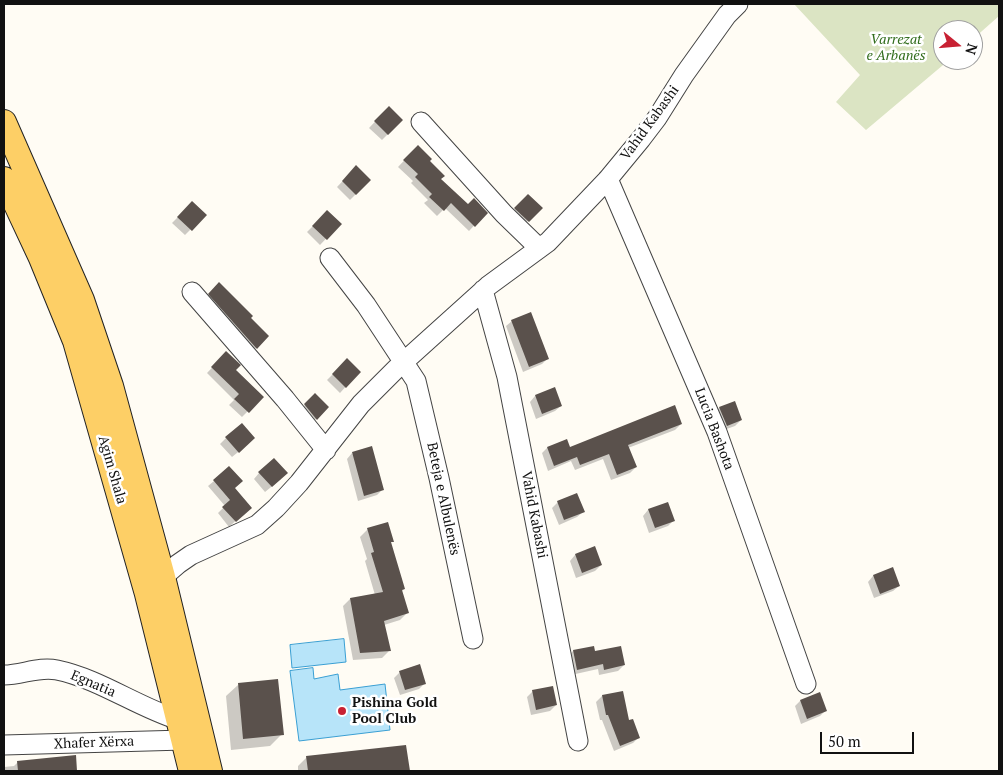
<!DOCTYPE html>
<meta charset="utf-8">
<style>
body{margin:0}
#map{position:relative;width:1003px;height:775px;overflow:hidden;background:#fffcf4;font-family:"PT Serif",serif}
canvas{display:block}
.frame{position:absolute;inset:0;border:5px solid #111;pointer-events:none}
.north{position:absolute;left:933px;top:20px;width:50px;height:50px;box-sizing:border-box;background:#fff;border:1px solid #a0a0a0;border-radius:50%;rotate:107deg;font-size:14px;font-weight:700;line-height:20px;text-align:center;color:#111}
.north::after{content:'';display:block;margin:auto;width:18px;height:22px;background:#c82133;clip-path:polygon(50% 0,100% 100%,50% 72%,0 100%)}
.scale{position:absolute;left:820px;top:732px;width:94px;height:22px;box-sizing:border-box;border:2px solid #111;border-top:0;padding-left:6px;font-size:15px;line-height:18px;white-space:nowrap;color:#111;-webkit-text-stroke:4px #fff;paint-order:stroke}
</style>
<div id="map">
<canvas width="1003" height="775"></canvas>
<div class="frame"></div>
<div class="north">N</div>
<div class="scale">50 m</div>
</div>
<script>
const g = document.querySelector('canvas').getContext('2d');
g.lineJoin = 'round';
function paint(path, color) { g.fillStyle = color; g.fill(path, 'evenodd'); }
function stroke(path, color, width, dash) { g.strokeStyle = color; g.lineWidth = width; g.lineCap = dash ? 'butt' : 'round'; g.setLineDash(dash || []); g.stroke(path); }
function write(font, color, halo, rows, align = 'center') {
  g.font = font + ' "PT Serif",serif'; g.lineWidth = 5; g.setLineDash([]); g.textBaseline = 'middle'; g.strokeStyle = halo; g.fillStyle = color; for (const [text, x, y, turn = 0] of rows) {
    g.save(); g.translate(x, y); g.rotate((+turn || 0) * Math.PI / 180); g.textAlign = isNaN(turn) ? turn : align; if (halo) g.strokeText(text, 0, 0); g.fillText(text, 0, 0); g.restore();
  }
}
paint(new Path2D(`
 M 794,4 L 999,4 L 999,16 L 973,39 L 973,30 L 943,30 L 943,60 L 949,60 L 866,130 L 836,102 L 860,75 Z`), '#dbe4c3');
const water = new Path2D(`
 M 344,639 L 346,662 L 292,668 L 290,645 Z
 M 313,668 L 314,679 L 338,674 L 340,690 L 385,684 L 390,730 L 299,741 L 290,671 Z`);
paint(water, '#b7e4f9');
stroke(water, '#3a9fd3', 1);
paint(new Path2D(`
 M 389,107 L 402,120 L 382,140 L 369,128 Z
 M 418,146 L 440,179 L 468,206 L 486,213 L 469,231 L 445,208 L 437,216 L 424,203 L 428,200 L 411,183 L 413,181 L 398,167 Z
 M 356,167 L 370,180 L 350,200 L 337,187 Z
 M 528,196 L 541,208 L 522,227 L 509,215 Z
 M 192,203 L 205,215 L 185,235 L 172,223 Z
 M 327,212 L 340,224 L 320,245 L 307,232 Z
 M 219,284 L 268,336 L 250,354 L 204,300 Z
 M 512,321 L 547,359 L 542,364 L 523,372 L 506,326 Z
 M 226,353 L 234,370 L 262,397 L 242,417 L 229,405 L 234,400 L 207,373 Z
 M 347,360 L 359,372 L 340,393 L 327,380 Z
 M 315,395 L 328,407 L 310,425 L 299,411 Z
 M 535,396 L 561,406 L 555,411 L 536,419 L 530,402 Z
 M 734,403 L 741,420 L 735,426 L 721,431 L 714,414 L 719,408 Z
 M 681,424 L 675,430 L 628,448 L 636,467 L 630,473 L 611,480 L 603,459 L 575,470 L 571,461 L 548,471 L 542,453 L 547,448 L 566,440 L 569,449 Z
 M 226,438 L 248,444 L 232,457 L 220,444 Z
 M 352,453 L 383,489 L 377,495 L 358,501 L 347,459 Z
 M 259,473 L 281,479 L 265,492 L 254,479 Z
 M 214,481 L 233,489 L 244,513 L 229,527 L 218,513 L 225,506 L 208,486 Z
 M 558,502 L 583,512 L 577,517 L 559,525 L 552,508 Z
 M 667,503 L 674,520 L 668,526 L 649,533 L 643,516 L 648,510 Z
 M 368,529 L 392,541 L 390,544 L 404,589 L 401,592 L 407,613 L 400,620 L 384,625 L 389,651 L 382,658 L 353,660 L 343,606 L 350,599 L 375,595 L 365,561 L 367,559 L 360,537 Z
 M 575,555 L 601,565 L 595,571 L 576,578 L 570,561 Z
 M 873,576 L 899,586 L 893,591 L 874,598 L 868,582 Z
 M 593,647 L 594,653 L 624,665 L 618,671 L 599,675 L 598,669 L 571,675 L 567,657 L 573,651 Z
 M 400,672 L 424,684 L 419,689 L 400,695 L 394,678 Z
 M 238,685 L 282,734 L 270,746 L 231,750 L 226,696 Z
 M 533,691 L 556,705 L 550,711 L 531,715 L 527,697 Z
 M 622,692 L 628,722 L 639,737 L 633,743 L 614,751 L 602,720 L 600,720 L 596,702 L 602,696 Z
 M 800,701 L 826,710 L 820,716 L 801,724 L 795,706 Z
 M 405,747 L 408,771 L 298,771 L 298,766 L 307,757 Z
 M 75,757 L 76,771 L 4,771 L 4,767 L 14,766 L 18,762 Z`), '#0003');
paint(new Path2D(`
 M 389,106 L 403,120 L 388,135 L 374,121 Z
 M 418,145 L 432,159 L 430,161 L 445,176 L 441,179 L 468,204 L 474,198 L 488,213 L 475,227 L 451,203 L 444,211 L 429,197 L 432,194 L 415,177 L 418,174 L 403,160 Z
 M 356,165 L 371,180 L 356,195 L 342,181 Z
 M 528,194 L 543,208 L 529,222 L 514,208 Z
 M 192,201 L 207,215 L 192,231 L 177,217 Z
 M 327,210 L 342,224 L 327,240 L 312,226 Z
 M 219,282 L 253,316 L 251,318 L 269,336 L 257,349 L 208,294 Z
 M 531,312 L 549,359 L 529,367 L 511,320 Z
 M 226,351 L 241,365 L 236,370 L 264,397 L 249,413 L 234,399 L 239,394 L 211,367 Z
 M 347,358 L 361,372 L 346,388 L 332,374 Z
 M 555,387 L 562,406 L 542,414 L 535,395 Z
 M 315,393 L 329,407 L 317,420 L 304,404 Z
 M 735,401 L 742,420 L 727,426 L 719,407 Z
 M 675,405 L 682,424 L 628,445 L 637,467 L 617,475 L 609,454 L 580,465 L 577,457 L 554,466 L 547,447 L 567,439 L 570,447 Z
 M 242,423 L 255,438 L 239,453 L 225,437 Z
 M 372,446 L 384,490 L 364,496 L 352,452 Z
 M 274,458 L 288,473 L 272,487 L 258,472 Z
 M 229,466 L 243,481 L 235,488 L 252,508 L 236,522 L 222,507 L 230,500 L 213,480 Z
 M 577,493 L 585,512 L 564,520 L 557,501 Z
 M 668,502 L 675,521 L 655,528 L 648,509 Z
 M 388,522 L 394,542 L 391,542 L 405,589 L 402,590 L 409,613 L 384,621 L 391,651 L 360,653 L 350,598 L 383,592 L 371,553 L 374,552 L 367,528 Z
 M 595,546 L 602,565 L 582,573 L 575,554 Z
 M 893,567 L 900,586 L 880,594 L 873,575 Z
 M 594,646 L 595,651 L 621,646 L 625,665 L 604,670 L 603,664 L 577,670 L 573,650 Z
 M 420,664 L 426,684 L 405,690 L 399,671 Z
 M 278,679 L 284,735 L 243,739 L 238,683 Z
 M 553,686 L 557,705 L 536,710 L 532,690 Z
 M 623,691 L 629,720 L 633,719 L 640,738 L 620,746 L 608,715 L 606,715 L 602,695 Z
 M 820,692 L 827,711 L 807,719 L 800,700 Z
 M 406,745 L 410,771 L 308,771 L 306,756 Z
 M 76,755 L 77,771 L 18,771 L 17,761 Z`), '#5a514c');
const minor = new Path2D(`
 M 421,122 L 504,214 L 539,248
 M 608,179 L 717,432 L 806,684
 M 330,258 L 366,305 L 416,381 L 439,478 L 473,639
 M 483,290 L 507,377 L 578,741
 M 192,292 L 285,399 L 326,450
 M 163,577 L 178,564 L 191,555 L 257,525 L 276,508 L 299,483 L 361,404 L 397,368 L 488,286 L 548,242 L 608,179 L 641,139 L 657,118 L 684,75 L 727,15 L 738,4
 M 4,675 C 22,675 39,666 57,670 C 100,679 137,707 179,720
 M 4,745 L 184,740`);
const major = new Path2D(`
 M 4,122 L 82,300 L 111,386 L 163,577 L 210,771
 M 4,179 L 41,258 L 75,341 L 147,594 L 191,771`);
stroke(minor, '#444', 21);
stroke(major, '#222', 26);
stroke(minor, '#fff', 19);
stroke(major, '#fdcf66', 24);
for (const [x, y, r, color] of [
 [342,711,5,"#c82133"]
]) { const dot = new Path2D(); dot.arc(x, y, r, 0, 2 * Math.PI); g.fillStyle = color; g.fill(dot); stroke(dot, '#fff', 2); }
write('italic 14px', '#326d1d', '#fff', [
 ["Varrezat",896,40],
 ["e Arbanës",896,56]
]);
write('14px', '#111', '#fff', [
 ["Vahid Kabashi",650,123,-54],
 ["Lucia Bashota",714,429,69],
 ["Agim Shala",112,470,74],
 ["Beteja e Albulenës",443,499,78],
 ["Vahid Kabashi",534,515,79],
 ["Egnatia",93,684,23],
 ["Xhafer Xërxa",94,743,-2]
]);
write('bold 14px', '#111', '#fff', [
 ["Pishina Gold",352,703],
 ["Pool Club",352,719]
], 'left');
</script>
